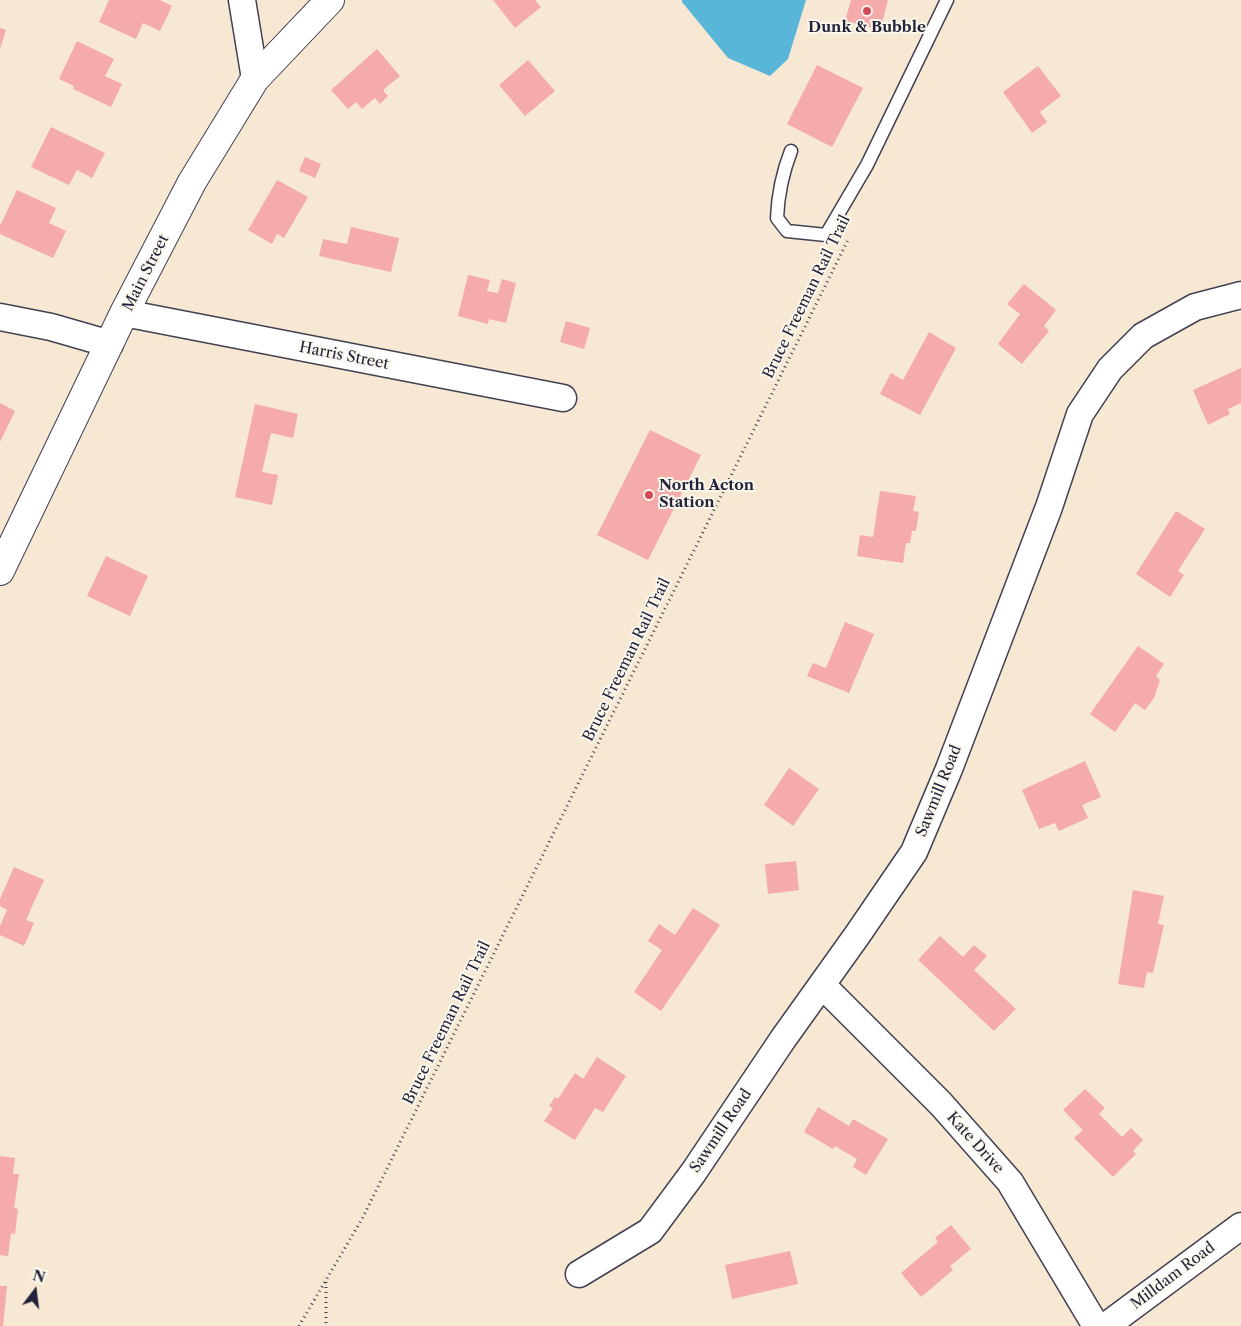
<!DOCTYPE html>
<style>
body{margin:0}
#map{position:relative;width:1241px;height:1326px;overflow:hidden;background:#f6e8d2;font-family:"Libre Caslon Text",serif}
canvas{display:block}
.north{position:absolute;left:10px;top:1266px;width:50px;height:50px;-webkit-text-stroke:4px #fbf7ec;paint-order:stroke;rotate:15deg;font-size:14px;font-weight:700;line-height:20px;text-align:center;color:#22223b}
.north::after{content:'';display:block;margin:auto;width:18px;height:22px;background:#22223b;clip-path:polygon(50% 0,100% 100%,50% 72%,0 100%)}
</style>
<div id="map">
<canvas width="1241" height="1326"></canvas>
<div class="north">N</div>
</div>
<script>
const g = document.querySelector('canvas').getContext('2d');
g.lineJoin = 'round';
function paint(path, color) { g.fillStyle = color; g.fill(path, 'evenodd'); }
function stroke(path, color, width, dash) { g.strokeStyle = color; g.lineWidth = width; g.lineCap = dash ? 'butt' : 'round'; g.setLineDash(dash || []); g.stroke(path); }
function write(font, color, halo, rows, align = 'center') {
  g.font = font + ' "Libre Caslon Text",serif'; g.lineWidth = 4; g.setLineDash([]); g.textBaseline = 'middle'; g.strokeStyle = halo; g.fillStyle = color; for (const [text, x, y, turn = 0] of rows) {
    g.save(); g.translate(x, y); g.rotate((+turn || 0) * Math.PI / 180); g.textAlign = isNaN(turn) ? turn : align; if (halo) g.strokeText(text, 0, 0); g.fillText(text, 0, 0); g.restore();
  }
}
paint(new Path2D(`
 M 682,0 L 806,0 L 788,59 L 770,76 L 728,58 L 682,2 Z`), '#5ab6d8');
paint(new Path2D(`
 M 109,0 L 160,0 L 172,6 L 160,31 L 143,23 L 136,39 L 99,22 Z
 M 493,0 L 535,0 L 541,7 L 515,28 Z
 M 851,0 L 888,0 L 880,30 L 845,21 Z
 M 0,28 L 6,30 L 0,49 Z
 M 77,41 L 114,59 L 105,76 L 122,84 L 111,107 L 73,89 L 74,86 L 59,79 Z
 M 377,49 L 400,76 L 383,90 L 388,96 L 380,104 L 375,98 L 362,109 L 356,102 L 348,109 L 331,90 Z
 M 528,60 L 555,91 L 525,116 L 499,85 Z
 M 817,65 L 863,88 L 832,147 L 787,124 Z
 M 1038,66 L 1061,96 L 1040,112 L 1047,122 L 1032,133 L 1003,92 Z
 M 51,127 L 105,153 L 92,178 L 77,170 L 69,185 L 31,167 Z
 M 305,157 L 321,164 L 315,178 L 299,171 Z
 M 277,180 L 308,197 L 284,238 L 277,234 L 272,244 L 248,230 Z
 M 17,190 L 56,208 L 49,223 L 66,231 L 53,258 L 0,234 L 0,226 Z
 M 351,227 L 399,238 L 391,272 L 319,256 L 323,239 L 347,244 Z
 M 468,275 L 490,280 L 487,291 L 498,293 L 502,279 L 516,283 L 506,323 L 489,319 L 488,324 L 458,316 Z
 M 1024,284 L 1056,310 L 1044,326 L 1049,331 L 1022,364 L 998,344 L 1020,314 L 1007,304 Z
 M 566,321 L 590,328 L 584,349 L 560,342 Z
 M 929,332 L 956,348 L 920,415 L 880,394 L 891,373 L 903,380 Z
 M 1241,368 L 1241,403 L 1228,409 L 1230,414 L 1208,425 L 1193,390 Z
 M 0,403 L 15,411 L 0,442 Z
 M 255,404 L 298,414 L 293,438 L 271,433 L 262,472 L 278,475 L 272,505 L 235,497 Z
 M 650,430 L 701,455 L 648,560 L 597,535 Z
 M 880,491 L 916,496 L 913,511 L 919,512 L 916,531 L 912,531 L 910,543 L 906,543 L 903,563 L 857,556 L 860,535 L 873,537 Z
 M 1176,511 L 1205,529 L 1178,571 L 1184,575 L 1170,597 L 1136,574 Z
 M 106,556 L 148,576 L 130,616 L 87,596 Z
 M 845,622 L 874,634 L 849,693 L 807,676 L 813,663 L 826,668 Z
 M 1138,646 L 1164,664 L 1156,676 L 1160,680 L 1154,698 L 1145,710 L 1135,703 L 1115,732 L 1090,714 Z
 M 1085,761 L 1101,797 L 1082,805 L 1088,818 L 1059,831 L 1055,823 L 1039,829 L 1022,790 Z
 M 789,768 L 819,789 L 793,826 L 764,805 Z
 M 796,861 L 799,890 L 768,894 L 765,864 Z
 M 14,867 L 44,880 L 26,920 L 34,923 L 24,946 L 0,935 L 0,926 L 7,910 L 0,906 L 0,899 Z
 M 1133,890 L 1164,896 L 1158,924 L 1164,925 L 1153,973 L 1147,972 L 1144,988 L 1118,984 Z
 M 693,908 L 720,925 L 661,1011 L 634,992 L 662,950 L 648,941 L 659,924 L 675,935 Z
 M 940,936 L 963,957 L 974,945 L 987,956 L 974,970 L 1016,1009 L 994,1031 L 918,960 Z
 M 597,1057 L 626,1076 L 603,1112 L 595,1108 L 575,1140 L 544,1121 L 553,1108 L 549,1106 L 555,1097 L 558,1099 L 575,1073 L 583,1079 Z
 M 1085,1089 L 1105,1108 L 1099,1114 L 1122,1137 L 1131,1128 L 1143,1140 L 1133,1151 L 1136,1154 L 1113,1177 L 1074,1138 L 1083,1130 L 1063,1110 Z
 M 818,1107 L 849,1126 L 853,1119 L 888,1139 L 866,1175 L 853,1167 L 857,1159 L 835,1146 L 833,1149 L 804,1132 Z
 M 0,1156 L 15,1158 L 13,1174 L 19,1174 L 14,1208 L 18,1209 L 15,1234 L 11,1233 L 8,1256 L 0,1255 Z
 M 951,1225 L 971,1249 L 950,1266 L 953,1270 L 921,1297 L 901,1273 L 938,1242 L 935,1238 Z
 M 790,1251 L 798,1284 L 732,1299 L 725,1265 Z
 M 0,1286 L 7,1286 L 3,1326 L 0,1326 Z`), '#f5aba9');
const service = new Path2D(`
 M 791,151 C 782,174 778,194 777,218 L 787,231 L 826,235 L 867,165 L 947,0`);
const minor = new Path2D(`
 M 242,0 L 255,79
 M 124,313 L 563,398
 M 0,317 L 51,327 L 110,344
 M 822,985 L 941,1104 L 1010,1182 L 1096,1326
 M 579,1274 L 650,1231 L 693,1173 L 783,1039 L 858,934 L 914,852 L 949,769 L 1049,507 L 1080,414 L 1110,369 L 1143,336 L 1195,307 L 1241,295
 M 1106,1326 L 1241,1226`);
const secondary = new Path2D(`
 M 0,571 L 124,313 L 192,182 L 255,79 L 330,0`);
stroke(service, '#424052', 15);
stroke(minor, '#424052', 29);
stroke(secondary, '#424052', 30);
stroke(new Path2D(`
 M 326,1282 L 326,1326
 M 299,1326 L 362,1219 L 849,238`), '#424052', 3, [1, 4]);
stroke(service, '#fff', 12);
stroke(minor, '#fff', 26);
stroke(secondary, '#fff', 28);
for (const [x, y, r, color] of [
 [867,11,5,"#d1495b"],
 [649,495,5,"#d1495b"]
]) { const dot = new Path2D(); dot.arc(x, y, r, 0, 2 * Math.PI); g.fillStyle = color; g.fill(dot); stroke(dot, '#fbf7ec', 2); }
write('bold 15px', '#22223b', '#fbf7ec', [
 ["Dunk & Bubble",867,28],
 ["North Acton",659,486,"left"],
 ["Station",659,503,"left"]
]);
write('15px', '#22223b', '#fbf7ec', [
 ["Main Street",146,273,-63],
 ["Bruce Freeman Rail Trail",807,297,-64],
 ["Harris Street",344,356,11],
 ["Bruce Freeman Rail Trail",627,660,-64],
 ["Sawmill Road",939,791,-68],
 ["Bruce Freeman Rail Trail",447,1023,-64],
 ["Sawmill Road",721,1131,-56],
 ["Kate Drive",975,1143,48],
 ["Milldam Road",1173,1276,-37]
]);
</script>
